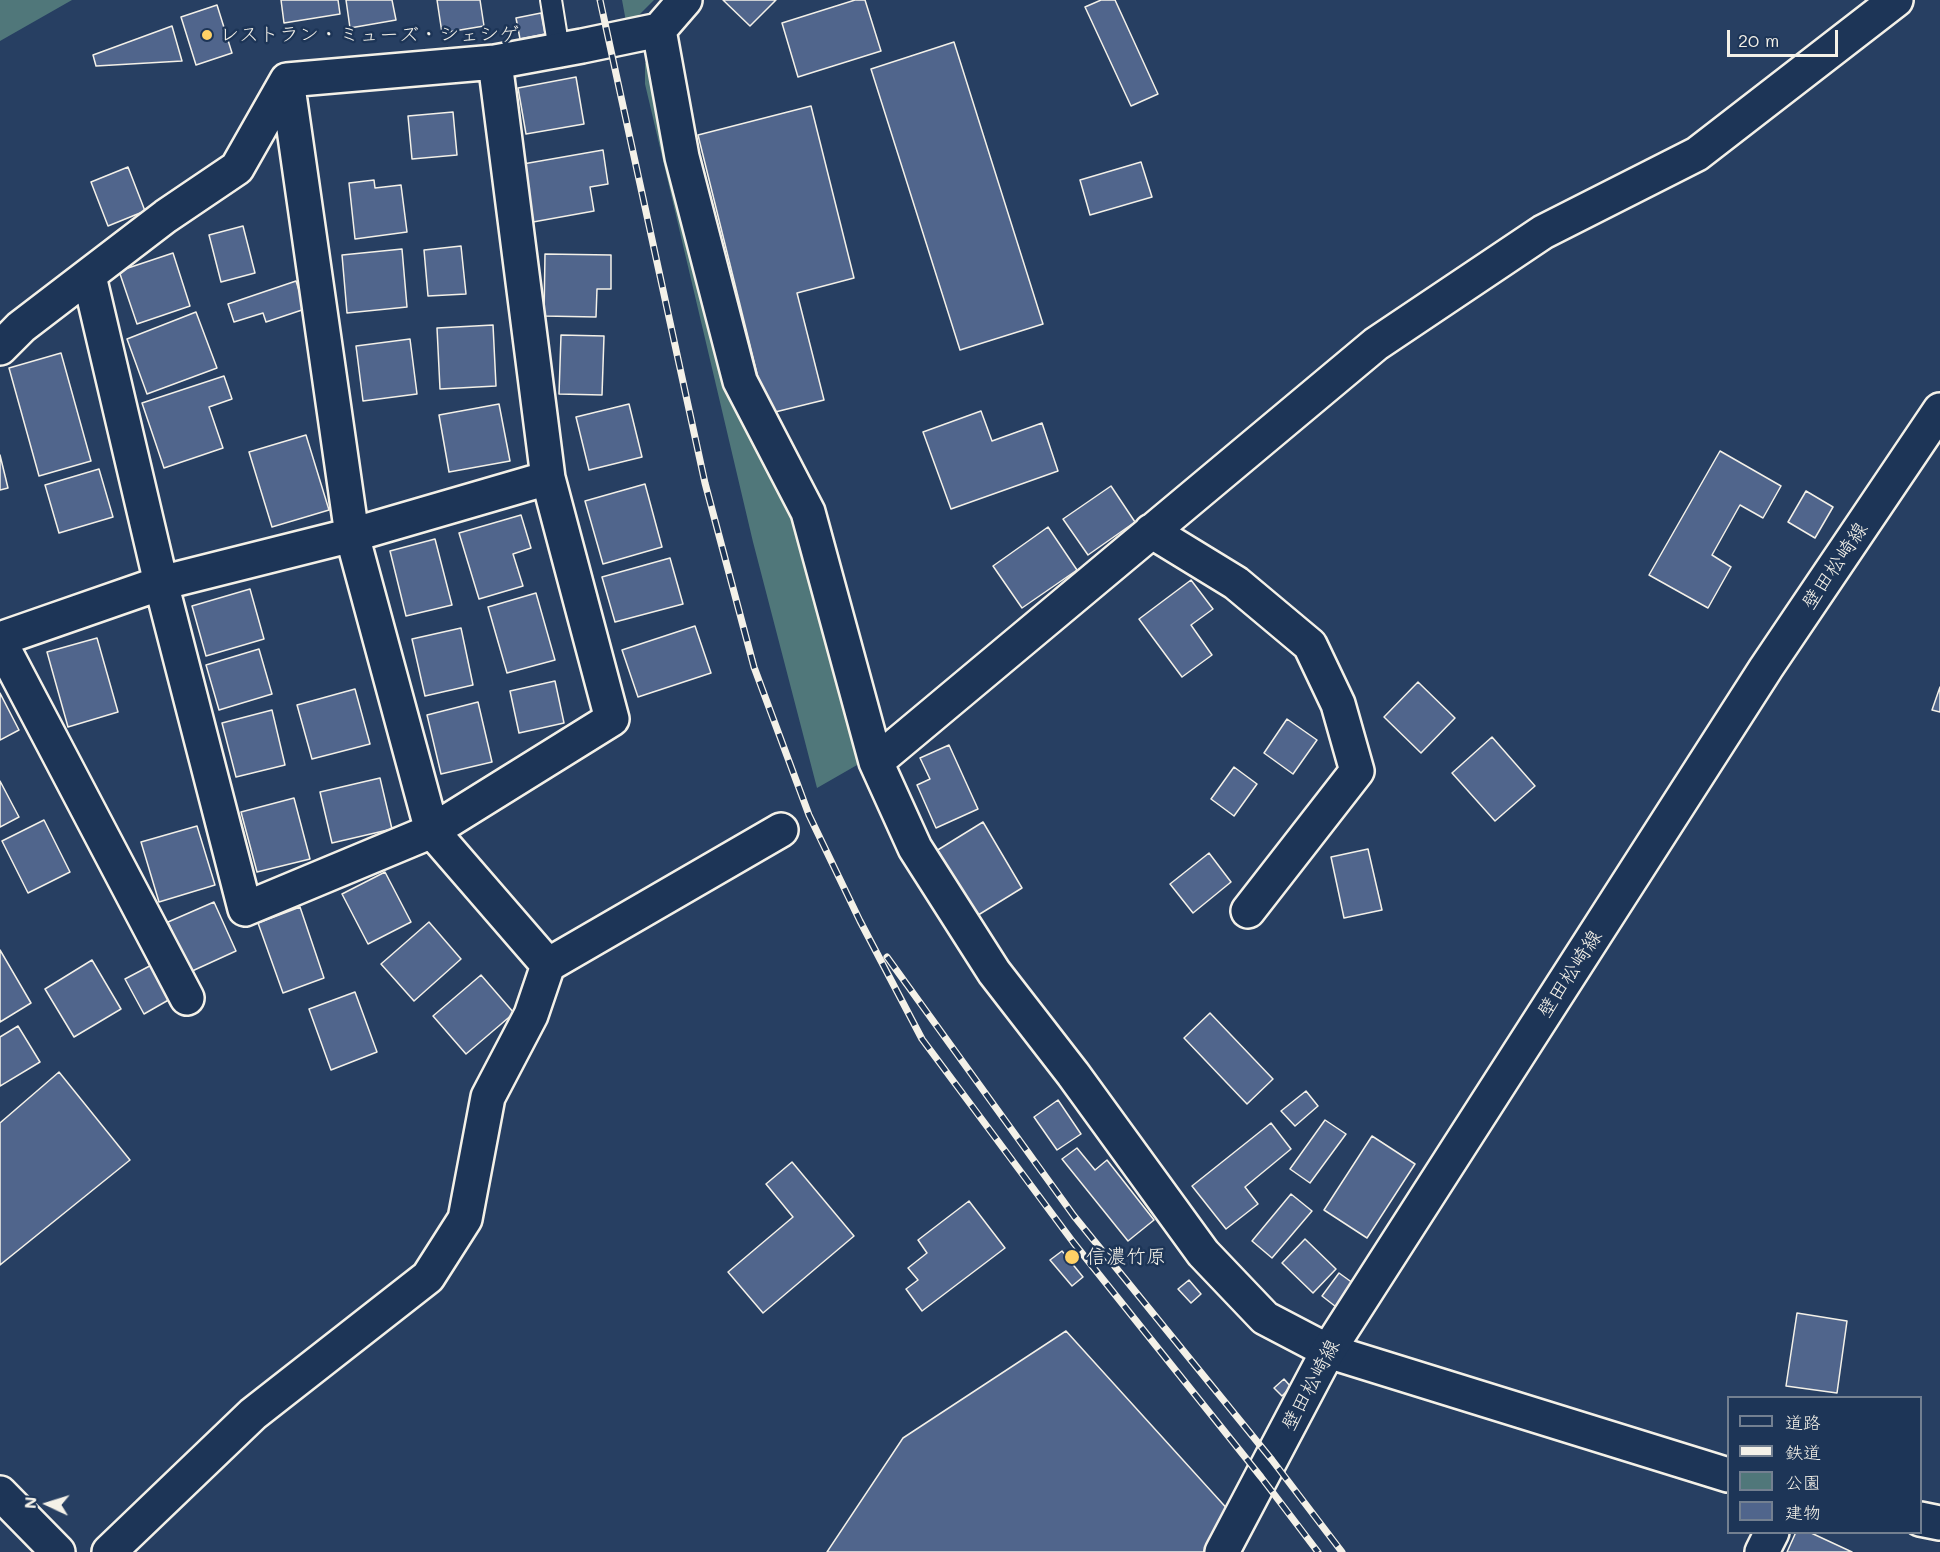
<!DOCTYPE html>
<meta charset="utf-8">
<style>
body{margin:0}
#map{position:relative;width:1940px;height:1552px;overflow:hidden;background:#273f62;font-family:Mali,"Klee One",sans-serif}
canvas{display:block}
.legend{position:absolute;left:1727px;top:1396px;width:195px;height:138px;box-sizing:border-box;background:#1d3557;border:2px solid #738091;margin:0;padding:8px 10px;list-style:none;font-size:18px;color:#f4f1e8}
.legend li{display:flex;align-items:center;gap:12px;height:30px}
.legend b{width:30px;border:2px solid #738091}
.north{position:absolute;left:18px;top:1474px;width:60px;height:60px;-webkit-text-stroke:4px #1d3557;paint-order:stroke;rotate:274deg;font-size:16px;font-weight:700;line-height:24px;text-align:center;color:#f4f1e8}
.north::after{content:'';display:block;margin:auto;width:21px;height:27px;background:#f4f1e8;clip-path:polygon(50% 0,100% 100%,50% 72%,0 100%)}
.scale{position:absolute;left:1727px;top:30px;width:111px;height:27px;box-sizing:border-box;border:3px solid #f4f1e8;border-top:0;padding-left:8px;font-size:18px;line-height:21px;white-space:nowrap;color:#f4f1e8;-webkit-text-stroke:4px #1d3557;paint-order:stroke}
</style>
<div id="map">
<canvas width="1940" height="1552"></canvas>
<ul class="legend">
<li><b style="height:8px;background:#1d3557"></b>道路</li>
<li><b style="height:8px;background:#f4f1e8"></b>鉄道</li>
<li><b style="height:16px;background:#50777a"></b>公園</li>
<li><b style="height:16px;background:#50658c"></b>建物</li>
</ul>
<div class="north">N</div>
<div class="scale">20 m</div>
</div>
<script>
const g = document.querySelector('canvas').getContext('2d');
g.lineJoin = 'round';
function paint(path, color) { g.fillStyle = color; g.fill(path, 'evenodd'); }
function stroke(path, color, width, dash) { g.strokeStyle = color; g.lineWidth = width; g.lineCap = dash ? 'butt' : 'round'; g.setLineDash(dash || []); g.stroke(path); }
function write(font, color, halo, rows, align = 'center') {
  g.font = font + ' Mali,"Klee One",sans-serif'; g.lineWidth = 5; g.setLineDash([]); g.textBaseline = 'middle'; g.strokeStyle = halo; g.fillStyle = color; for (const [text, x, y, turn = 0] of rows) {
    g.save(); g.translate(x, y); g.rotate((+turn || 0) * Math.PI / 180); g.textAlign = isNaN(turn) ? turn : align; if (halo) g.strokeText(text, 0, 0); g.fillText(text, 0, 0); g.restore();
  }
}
paint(new Path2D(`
 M 0,0 L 72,0 L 0,41 Z
 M 622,0 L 654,0 L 627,27 Z
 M 645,63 L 654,65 L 800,515 L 871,757 L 817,788 L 753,542 L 645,84 Z`), '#50777a');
const building = new Path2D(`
 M 281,0 L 338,0 L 340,14 L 284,23 Z
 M 346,0 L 392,0 L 396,20 L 350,28 Z
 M 437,0 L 480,0 L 484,26 L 442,33 Z
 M 723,0 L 776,0 L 750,26 Z
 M 855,0 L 865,0 L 881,51 L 798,77 L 782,23 Z
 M 1101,0 L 1115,0 L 1158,94 L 1131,106 L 1085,7 Z
 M 217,5 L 232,53 L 196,65 L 181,17 Z
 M 541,13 L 545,34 L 520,39 L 516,18 Z
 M 172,26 L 182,61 L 96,66 L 93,55 Z
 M 954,42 L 1043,324 L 960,350 L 871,69 Z
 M 576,77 L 584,124 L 526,134 L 518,88 Z
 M 811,106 L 854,278 L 797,293 L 824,400 L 767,414 L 698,135 Z
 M 453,112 L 457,155 L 412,159 L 408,116 Z
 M 603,150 L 608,184 L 590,187 L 594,211 L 533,222 L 523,164 Z
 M 1141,162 L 1152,197 L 1090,215 L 1080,180 Z
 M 128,167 L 145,211 L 108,226 L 91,182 Z
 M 374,180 L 375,188 L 401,185 L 407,232 L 355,239 L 349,183 Z
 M 243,226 L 255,273 L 221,282 L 209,235 Z
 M 461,246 L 466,294 L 428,296 L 424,250 Z
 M 402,249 L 407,307 L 347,313 L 342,255 Z
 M 173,253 L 190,306 L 137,324 L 119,271 Z
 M 545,254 L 611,255 L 611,289 L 597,289 L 596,317 L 544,316 Z
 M 296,281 L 305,309 L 266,322 L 263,313 L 234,322 L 228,304 Z
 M 196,312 L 217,368 L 147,394 L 127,339 Z
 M 493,325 L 496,386 L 440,389 L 437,328 Z
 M 561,335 L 604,336 L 602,395 L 559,394 Z
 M 410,339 L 417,394 L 363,401 L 356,346 Z
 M 61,353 L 91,461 L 39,476 L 9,368 Z
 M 224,376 L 232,399 L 209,407 L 223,448 L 164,468 L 142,403 Z
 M 499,404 L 510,461 L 449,472 L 439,415 Z
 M 629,404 L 642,457 L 589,470 L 576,417 Z
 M 981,411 L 992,441 L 1042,423 L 1058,471 L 951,509 L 923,432 Z
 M 306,435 L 329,510 L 272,527 L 249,452 Z
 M 1720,451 L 1781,486 L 1763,518 L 1740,505 L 1712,555 L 1731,567 L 1708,608 L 1649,575 Z
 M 0,455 L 8,488 L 0,490 Z
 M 99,469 L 113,517 L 59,533 L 45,485 Z
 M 645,484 L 662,547 L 603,564 L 585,501 Z
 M 1111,486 L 1135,522 L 1088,555 L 1063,519 Z
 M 1806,491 L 1833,507 L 1815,538 L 1788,522 Z
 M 521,515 L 531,548 L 513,554 L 523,586 L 479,599 L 459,533 Z
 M 1048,527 L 1077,570 L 1022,608 L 993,566 Z
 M 435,539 L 452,605 L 406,616 L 390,551 Z
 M 670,558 L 683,604 L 615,622 L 602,577 Z
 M 1191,580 L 1213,609 L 1191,625 L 1212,655 L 1182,677 L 1139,619 Z
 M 250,589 L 264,639 L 206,656 L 192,606 Z
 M 536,593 L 555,660 L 507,673 L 488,607 Z
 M 695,626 L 711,673 L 638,697 L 622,650 Z
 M 461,628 L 473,685 L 425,696 L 412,639 Z
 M 97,638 L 118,712 L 68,727 L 47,652 Z
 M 259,649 L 272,694 L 219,710 L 206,665 Z
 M 555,681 L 564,723 L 519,733 L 510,691 Z
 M 1418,682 L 1455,718 L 1421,753 L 1384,717 Z
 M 1940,687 L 1940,712 L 1932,710 Z
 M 355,689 L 370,744 L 312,759 L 297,705 Z
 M 0,693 L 19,730 L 0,740 Z
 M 478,702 L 492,762 L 441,774 L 427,715 Z
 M 272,710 L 285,765 L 236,777 L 222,723 Z
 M 1287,719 L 1317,740 L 1293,774 L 1264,753 Z
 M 1492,737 L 1535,786 L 1495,821 L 1452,773 Z
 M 949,745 L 978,809 L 936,828 L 917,785 L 930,779 L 920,758 Z
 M 1234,767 L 1257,784 L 1234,816 L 1211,799 Z
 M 380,778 L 392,829 L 332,843 L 320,792 Z
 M 0,781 L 19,817 L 0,827 Z
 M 294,798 L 310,859 L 257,872 L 241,812 Z
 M 44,820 L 70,872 L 28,893 L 2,841 Z
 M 983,822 L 1022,888 L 975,917 L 936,851 Z
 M 197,826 L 215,885 L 159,902 L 141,842 Z
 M 1368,849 L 1382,910 L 1344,918 L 1331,857 Z
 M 1209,853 L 1231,882 L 1193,913 L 1170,884 Z
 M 385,872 L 411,922 L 368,944 L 342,894 Z
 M 214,902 L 236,951 L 190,972 L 168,922 Z
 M 300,907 L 324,978 L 283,993 L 258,923 Z
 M 429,922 L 461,959 L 414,1001 L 381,964 Z
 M 0,950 L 31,1003 L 0,1022 Z
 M 92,960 L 121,1009 L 74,1037 L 45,989 Z
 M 161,960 L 179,994 L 144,1014 L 125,979 Z
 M 481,975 L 514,1013 L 466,1054 L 433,1016 Z
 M 355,992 L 377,1052 L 331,1070 L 309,1009 Z
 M 1210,1013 L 1273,1079 L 1247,1104 L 1184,1038 Z
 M 18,1026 L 40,1062 L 0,1086 L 0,1037 Z
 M 59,1072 L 130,1160 L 0,1265 L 0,1123 Z
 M 1306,1091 L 1318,1106 L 1295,1126 L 1281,1111 Z
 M 1058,1100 L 1081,1134 L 1057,1150 L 1034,1117 Z
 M 1325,1120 L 1346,1134 L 1310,1183 L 1290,1169 Z
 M 1271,1123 L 1291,1149 L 1245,1187 L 1258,1204 L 1226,1229 L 1192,1186 Z
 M 1372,1136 L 1415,1164 L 1367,1238 L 1324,1210 Z
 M 1077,1148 L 1095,1170 L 1107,1160 L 1154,1220 L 1128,1241 L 1062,1159 Z
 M 792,1162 L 854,1236 L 763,1313 L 728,1272 L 793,1217 L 766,1184 Z
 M 1291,1194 L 1312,1211 L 1272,1258 L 1252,1241 Z
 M 969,1201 L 1005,1248 L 922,1311 L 906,1289 L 918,1280 L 908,1268 L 927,1253 L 918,1240 Z
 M 1305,1239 L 1336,1269 L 1313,1293 L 1282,1263 Z
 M 1062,1251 L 1083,1277 L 1072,1286 L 1050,1260 Z
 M 1339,1273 L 1357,1286 L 1340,1310 L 1322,1296 Z
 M 1189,1280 L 1201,1294 L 1191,1303 L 1178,1289 Z
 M 1797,1313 L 1847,1321 L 1837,1393 L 1786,1386 Z
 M 1066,1331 L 1231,1513 L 1209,1552 L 827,1552 L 903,1438 Z
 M 1284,1379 L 1291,1387 L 1282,1396 L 1274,1388 Z
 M 1796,1532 L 1809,1532 L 1852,1552 L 1787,1552 Z`);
paint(building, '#50658c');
stroke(building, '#f4f1e8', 1.5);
const lane = new Path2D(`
 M 551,0 L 559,50`);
const street = new Path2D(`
 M 659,30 L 682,157 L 740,381 L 808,512 L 876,762 L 915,848 L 994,972 L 1073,1074 L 1203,1253 L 1265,1318 L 1328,1351 L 1728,1475
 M 287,80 L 352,535 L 432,831 L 548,965
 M 89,276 L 161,583 L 245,909 L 432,831 L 612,719 L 548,478 L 495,62
 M 0,348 L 21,327 L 166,216 L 237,168 L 287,80 L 495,62 L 582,46 L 659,30 L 685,0
 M 1151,531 L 1236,583 L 1310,645 L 1338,704 L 1357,771 L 1248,911
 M 0,639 L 161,583 L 352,535 L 548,478
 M 0,642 L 187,998
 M 876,762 L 1376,344 L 1543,232 L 1697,154 L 1896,0
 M 0,1493 L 58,1552
 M 1920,1519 L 1940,1523
 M 109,1552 L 253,1414 L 428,1277 L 465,1219 L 488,1097 L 531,1015 L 548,965 L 781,830
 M 1762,1552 L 1772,1532`);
const secondary = new Path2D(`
 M 1222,1552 L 1328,1351 L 1766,668 L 1940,410`);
stroke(lane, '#f4f1e8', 24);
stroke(street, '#f4f1e8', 38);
stroke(secondary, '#f4f1e8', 38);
stroke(lane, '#1d3557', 20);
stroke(street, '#1d3557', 33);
stroke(secondary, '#1d3557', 33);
const rail = new Path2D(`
 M 600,0 L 705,483 L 754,667 L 809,815 L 860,921 L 922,1039 L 1073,1242 L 1261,1477 L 1318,1552
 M 887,957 L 1074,1216 L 1272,1460 L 1342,1552`);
stroke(rail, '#f4f1e8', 7);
stroke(rail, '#1d3557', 4.5, [14]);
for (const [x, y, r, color] of [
 [207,35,6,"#ffd166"],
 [1072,1257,8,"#ffd166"]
]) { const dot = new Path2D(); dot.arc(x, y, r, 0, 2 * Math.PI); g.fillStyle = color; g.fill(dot); stroke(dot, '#1d3557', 2); }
write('20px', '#f4f1e8', '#1d3557', [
 ["レストラン・ミューズ・シェシゲ",219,35],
 ["信濃竹原",1086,1257]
], 'left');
write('20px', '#f4f1e8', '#1d3557', [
 ["壁田松崎線",1835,566,-56],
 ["壁田松崎線",1570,974,-57],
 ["壁田松崎線",1311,1385,-62]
]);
</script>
